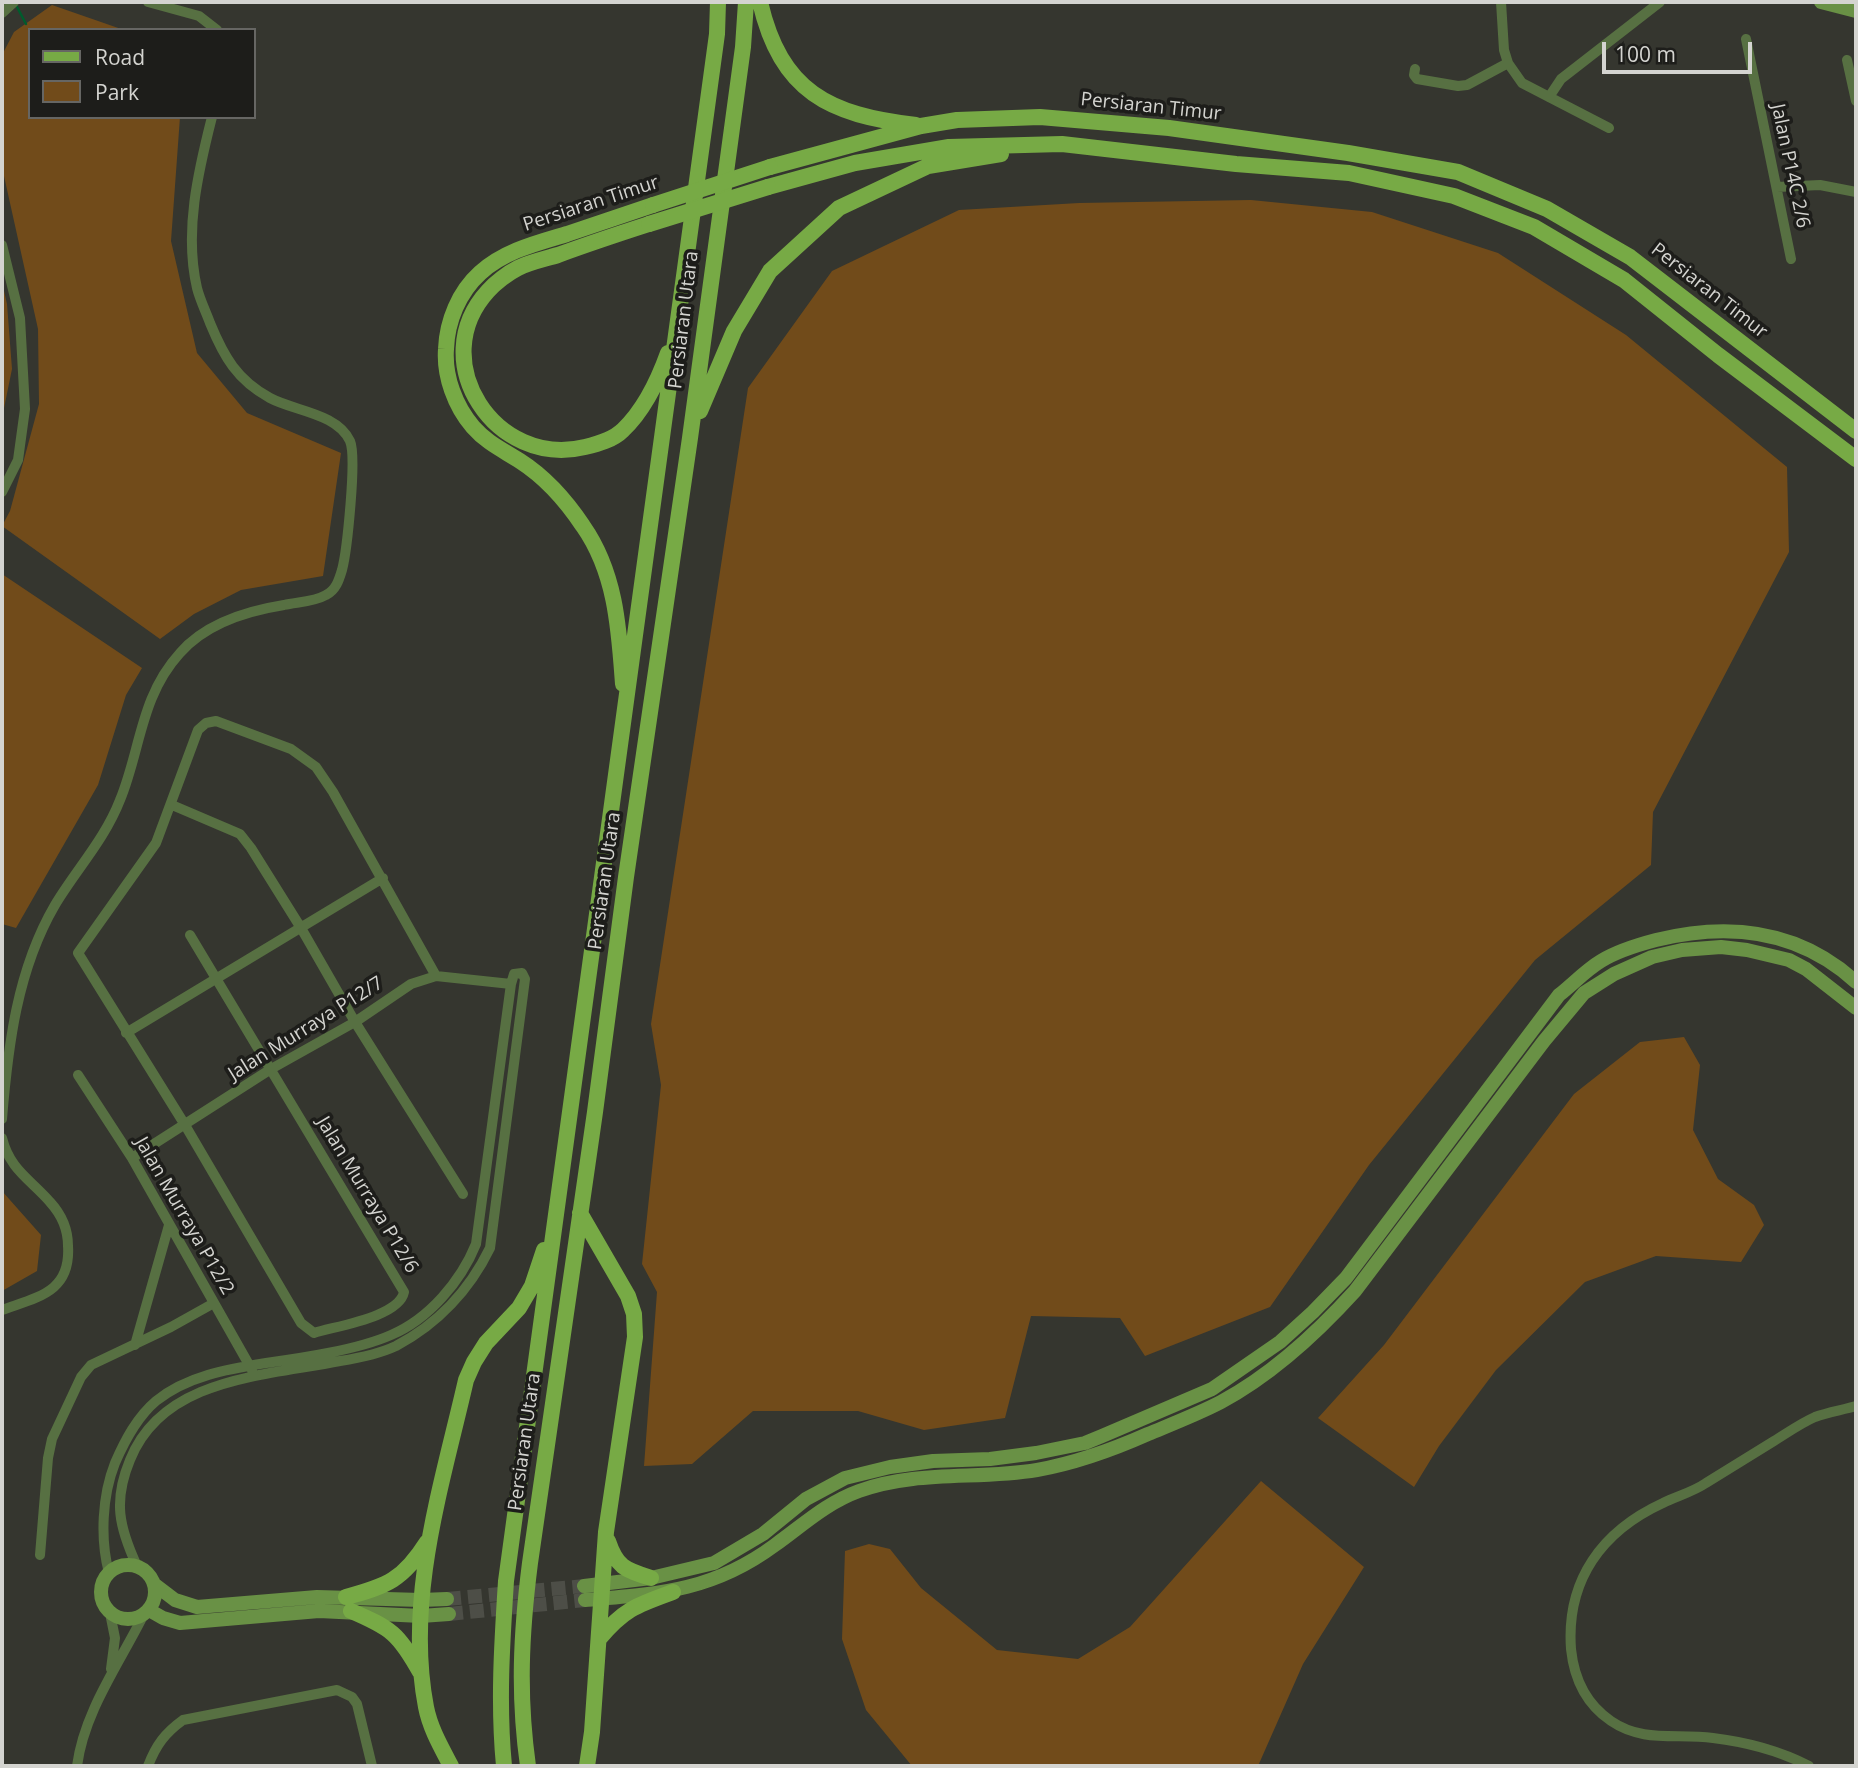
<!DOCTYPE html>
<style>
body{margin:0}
#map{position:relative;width:1858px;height:1768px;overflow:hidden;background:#35362f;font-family:"Open Sans",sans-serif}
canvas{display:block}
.frame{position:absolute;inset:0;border:4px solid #d4d4d0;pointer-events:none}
.legend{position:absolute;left:28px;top:28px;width:228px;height:91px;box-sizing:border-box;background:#1d1d1a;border:2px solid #666663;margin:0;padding:9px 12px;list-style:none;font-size:21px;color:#d4d4d0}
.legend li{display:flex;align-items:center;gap:14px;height:35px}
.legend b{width:35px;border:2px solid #666663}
.scale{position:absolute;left:1602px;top:42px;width:150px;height:32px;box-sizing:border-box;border:4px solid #d4d4d0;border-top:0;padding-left:9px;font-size:21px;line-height:24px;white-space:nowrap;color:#d4d4d0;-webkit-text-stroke:5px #1d1d1a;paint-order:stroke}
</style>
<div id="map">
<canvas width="1858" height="1768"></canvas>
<div class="frame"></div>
<ul class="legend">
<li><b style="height:9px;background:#77aa45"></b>Road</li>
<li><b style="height:19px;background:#714b1a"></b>Park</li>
</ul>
<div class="scale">100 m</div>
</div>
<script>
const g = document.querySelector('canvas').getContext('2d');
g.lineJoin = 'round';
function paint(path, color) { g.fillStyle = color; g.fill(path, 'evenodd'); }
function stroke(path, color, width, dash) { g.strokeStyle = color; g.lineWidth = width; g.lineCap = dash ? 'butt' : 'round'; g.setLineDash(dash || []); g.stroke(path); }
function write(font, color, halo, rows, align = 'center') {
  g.font = font + ' "Open Sans",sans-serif'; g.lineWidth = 7; g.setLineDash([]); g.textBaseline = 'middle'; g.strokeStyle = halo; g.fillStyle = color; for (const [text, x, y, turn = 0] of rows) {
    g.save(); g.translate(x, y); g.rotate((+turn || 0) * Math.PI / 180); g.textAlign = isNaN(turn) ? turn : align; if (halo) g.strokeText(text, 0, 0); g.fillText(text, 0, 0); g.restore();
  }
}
paint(new Path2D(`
 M 52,5 L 124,30 L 30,30 L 30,117 L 180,117 L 171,241 L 197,353 L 247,413 L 341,453 L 323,576 L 241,590 L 194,614 L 160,639 L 2,526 L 10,511 L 39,404 L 38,329 L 2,167 L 2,55 L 14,32 Z
 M 1251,200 L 1372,212 L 1498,253 L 1626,335 L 1787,467 L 1789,552 L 1653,812 L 1651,865 L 1535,960 L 1369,1165 L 1270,1307 L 1145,1356 L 1120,1318 L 1031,1316 L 1005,1418 L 924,1430 L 858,1411 L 753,1411 L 692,1464 L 644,1466 L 657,1292 L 642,1264 L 661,1085 L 651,1024 L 748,388 L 832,271 L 959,210 L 1079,203 Z
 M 2,282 L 7,304 L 12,369 L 2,418 Z
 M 2,574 L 142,668 L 126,695 L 98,785 L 16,928 L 2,924 Z
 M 1684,1037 L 1700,1065 L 1693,1130 L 1718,1179 L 1754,1205 L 1764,1225 L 1741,1262 L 1656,1256 L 1585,1282 L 1496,1370 L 1439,1446 L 1414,1487 L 1318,1418 L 1384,1345 L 1574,1094 L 1640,1042 Z
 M 2,1191 L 41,1235 L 37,1271 L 2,1291 Z
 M 1261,1481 L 1364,1567 L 1303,1664 L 1258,1766 L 912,1766 L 866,1710 L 842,1639 L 845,1551 L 869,1544 L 890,1549 L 921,1588 L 997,1650 L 1078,1659 L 1130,1627 Z`), '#714b1a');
stroke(new Path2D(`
 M 16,5 L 26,24`), '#005c2d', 2.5);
stroke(new Path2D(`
 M 447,1599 L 584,1586
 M 449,1614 L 585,1600`), '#4d4e47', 14, [14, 7]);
stroke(new Path2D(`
 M 148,2 L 199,16 L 217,30
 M 1501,2 L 1504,50 L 1508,63 L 1522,83 L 1609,128
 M 2,13 L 14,2
 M 1746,39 L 1791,259
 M 1847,60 L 1856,101
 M 1415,69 L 1414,75 L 1417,79 L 1458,86 L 1467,85 L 1508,63
 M 1549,97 L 1561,79 L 1660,2
 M 1777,187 L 1820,185 L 1856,192
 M 2,245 L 20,318 L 25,409 L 18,460 L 2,492
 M 172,805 L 240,834 L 251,848 L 301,928 L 355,1022 L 463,1194
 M 190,935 L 404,1292 C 399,1317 336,1326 314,1333 L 301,1323 L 185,1125 L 78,953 L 156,843 L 198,730 L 206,723 L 216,721 L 291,749 L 316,767 L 333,792 L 436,976
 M 126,1033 L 383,878
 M 78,1075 L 132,1158 L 252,1370
 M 2,1119 C 8,1046 17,970 55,905 C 76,870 105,839 120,800 C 141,749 140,697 180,653 C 206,623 246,611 284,605 C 297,602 314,602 326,595 C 336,590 339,580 342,570 C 347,551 357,457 350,441 C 337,413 294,411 270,398 C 237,380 224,357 210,323 C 206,312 200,300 197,288 C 184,232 198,172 212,117
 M 2,1138 C 10,1170 30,1179 50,1202 C 61,1214 68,1229 68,1246 C 71,1292 38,1297 2,1310
 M 132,1158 L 271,1069 L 355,1022 L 411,984 L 436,976 L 511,984
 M 135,1345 L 169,1225
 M 40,1555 L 48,1458 L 52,1439 L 81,1377 L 91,1365 L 171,1327 L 214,1303
 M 109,1573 C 100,1539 102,1496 115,1463 C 125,1440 137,1417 156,1401 C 187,1376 228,1369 266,1363 C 302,1358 357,1350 391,1335 C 429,1319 461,1281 476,1244 L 511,984 L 514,974 L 522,973 L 525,979 L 490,1248 C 470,1289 438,1324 396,1346 C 379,1354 359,1358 340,1361 C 266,1376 163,1377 130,1460 C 113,1501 119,1527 137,1566
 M 110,1613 L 115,1638 L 111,1669
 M 77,1766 C 84,1712 119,1664 143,1616
 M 148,1766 C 156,1745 165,1733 183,1720 L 337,1690 L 352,1697 L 357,1704 L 372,1766
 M 1809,1766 C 1780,1751 1746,1742 1713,1738 C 1676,1733 1643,1743 1611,1721 C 1586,1704 1574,1678 1571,1649 C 1566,1580 1602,1531 1663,1503 C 1677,1496 1693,1492 1706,1483 C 1729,1469 1751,1455 1774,1441 C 1787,1433 1801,1423 1815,1417 C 1828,1412 1843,1410 1856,1406`), '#577042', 10);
stroke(new Path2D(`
 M 1821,2 L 1856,11
 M101 1592a27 27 0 1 1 54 0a27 27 0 1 1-54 0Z
 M 154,1584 L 175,1600 L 197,1607 L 317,1597 L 421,1600 L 447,1599
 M 584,1586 L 651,1578 L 714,1563 L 763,1534 L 806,1499 L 845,1478 L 890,1467 L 933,1461 L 990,1459 L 1036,1453 L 1085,1443 L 1102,1436 L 1212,1389 L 1280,1342 L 1313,1312 L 1346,1278 L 1559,995 C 1573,984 1586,970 1601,961 C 1617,951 1637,945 1656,940 C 1729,922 1799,930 1856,982
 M 585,1600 C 659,1594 713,1591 775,1545 C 803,1525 826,1503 859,1491 C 917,1470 978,1480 1037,1470 C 1076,1463 1112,1450 1148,1434 C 1172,1424 1198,1414 1221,1402 C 1273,1374 1316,1334 1355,1291 L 1544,1041 L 1584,993 L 1614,974 L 1652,957 L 1682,950 L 1721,947 L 1747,950 L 1789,960 L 1806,969 L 1856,1008
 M 149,1610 L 163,1618 L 180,1623 L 319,1611 L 421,1616 L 449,1614`), '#699145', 14);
stroke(new Path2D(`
 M 760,2 C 781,92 829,115 916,125
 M 770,167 L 921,126 L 957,120 L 1040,117 L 1169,128 L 1348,153 L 1458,172 L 1547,209 L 1630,257 L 1856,431
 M 768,187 L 855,163 L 949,147 L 1062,144 L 1236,164 L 1349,173 L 1454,196 L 1534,227 L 1624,280 L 1718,355 L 1856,459
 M 649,224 C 618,234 588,244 558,255 C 545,259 530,262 518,268 C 508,273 495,283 488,291 C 424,361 496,469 585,447 C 598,444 613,440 623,430 C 645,409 658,381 668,353
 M 700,411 L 734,331 L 770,271 L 839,208 L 928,166 L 1001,154
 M 623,684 C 619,629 616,573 583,526 C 567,502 545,477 520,461 C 503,450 487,443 473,427 C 455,406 444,376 446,349 C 447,321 459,292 480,273 C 504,251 537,243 567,234 C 596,224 624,215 653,205
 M 580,1213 L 628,1296 L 634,1314 L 635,1337 L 606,1532 L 592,1732 L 587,1766
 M 608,1541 C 617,1568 626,1570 651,1578
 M 346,1597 C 387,1586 403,1580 427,1542
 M 351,1611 C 391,1628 399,1634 420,1672
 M 599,1639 C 624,1609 637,1605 673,1592
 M 451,1766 C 441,1747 430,1728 426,1707 C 405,1598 442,1485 466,1380 L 474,1362 L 486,1343 L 519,1308 L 532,1286 L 544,1250
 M 504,1766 C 498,1704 502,1643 506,1581 L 717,34 L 718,2
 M 528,1766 C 518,1695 521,1634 530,1563 L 595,1112 L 626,877 L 690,438 L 743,47 L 746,2`), '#77aa45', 16);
stroke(new Path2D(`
 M 653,205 L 770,167
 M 649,224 L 768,187`), '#77aa45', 16);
write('19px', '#d4d4d0', '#1d1d1a', [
 ["Persiaran Timur",1151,107,6],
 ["Jalan P14C 2/6",1790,166,78],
 ["Persiaran Timur",591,204,-18],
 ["Persiaran Timur",1709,291,38],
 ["Persiaran Utara",684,320,-83],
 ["Persiaran Utara",605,881,-82],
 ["Jalan Murraya P12/7",306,1029,-32],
 ["Jalan Murraya P12/6",367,1195,59],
 ["Jalan Murraya P12/2",184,1216,60],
 ["Persiaran Utara",525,1442,-82]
]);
</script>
